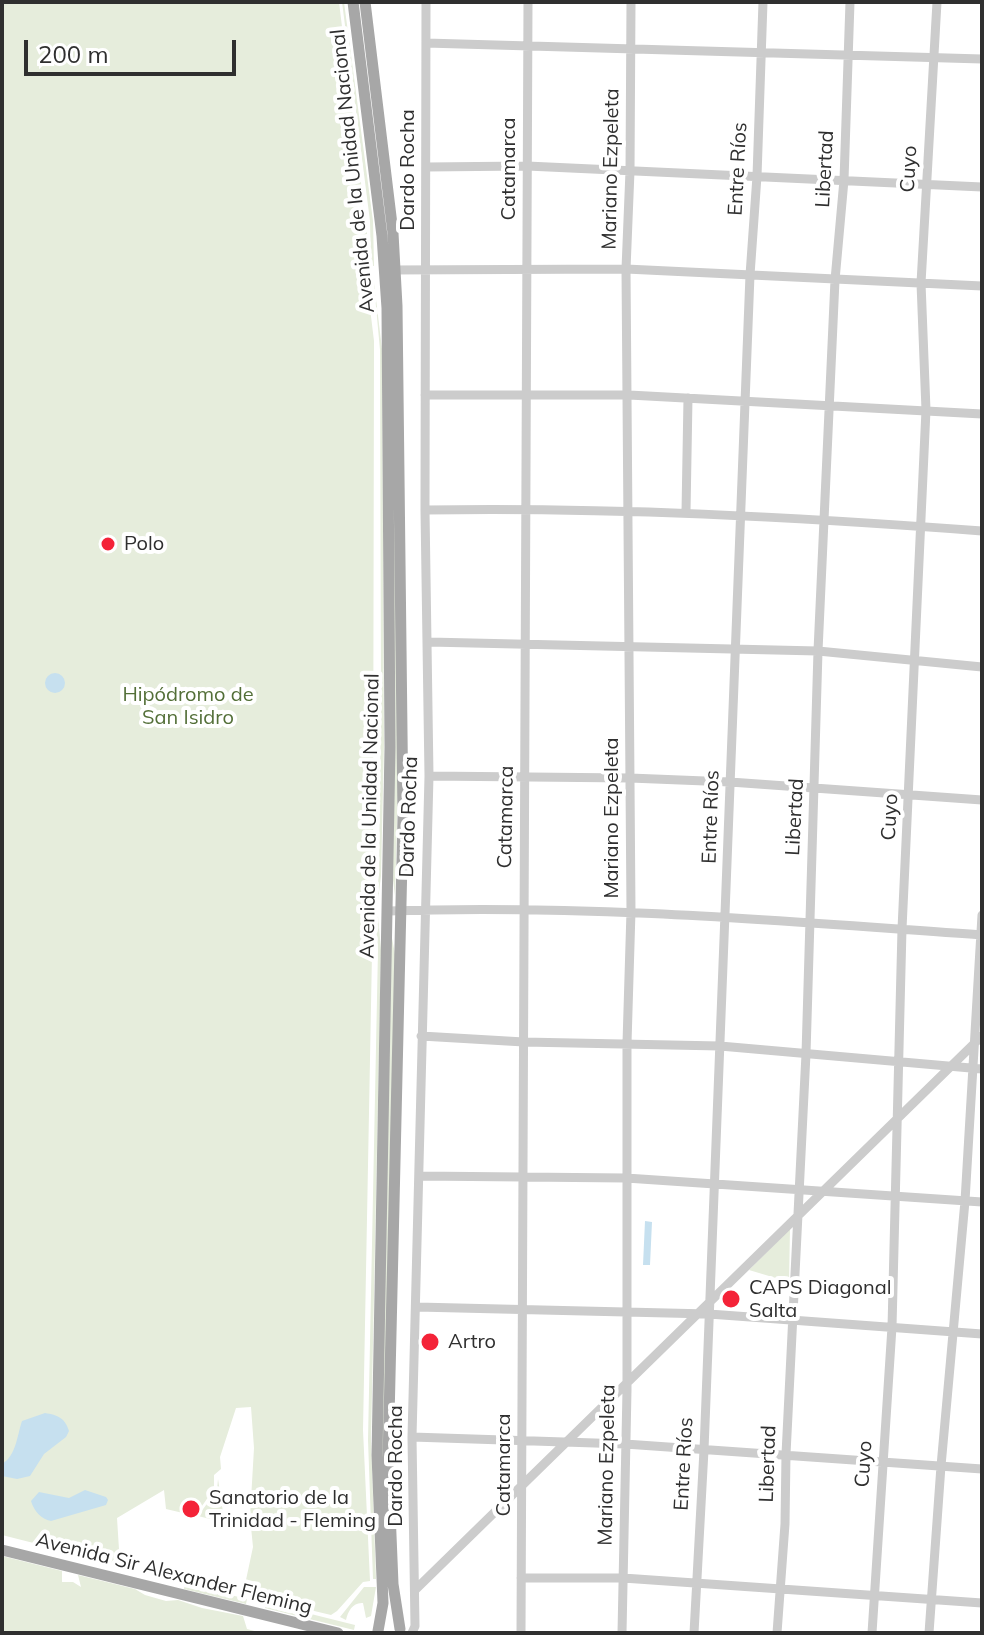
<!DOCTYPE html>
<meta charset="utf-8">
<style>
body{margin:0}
#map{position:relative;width:984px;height:1635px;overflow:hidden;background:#fff;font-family:Mulish,sans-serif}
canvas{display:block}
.frame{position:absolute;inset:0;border:4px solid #2f2f2f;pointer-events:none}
.scale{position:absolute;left:24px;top:40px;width:212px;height:36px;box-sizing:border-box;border:4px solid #2f2f2f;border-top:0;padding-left:10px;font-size:24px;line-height:28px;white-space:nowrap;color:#2f2f2f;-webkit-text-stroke:6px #fff;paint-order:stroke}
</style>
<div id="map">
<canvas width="984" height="1635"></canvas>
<div class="frame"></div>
<div class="scale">200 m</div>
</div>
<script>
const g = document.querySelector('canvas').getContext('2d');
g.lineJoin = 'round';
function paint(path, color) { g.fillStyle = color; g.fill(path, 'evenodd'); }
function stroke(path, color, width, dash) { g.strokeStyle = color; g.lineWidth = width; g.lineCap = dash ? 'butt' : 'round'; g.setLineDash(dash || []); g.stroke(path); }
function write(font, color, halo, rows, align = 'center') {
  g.font = font + ' Mulish,sans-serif'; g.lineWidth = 8; g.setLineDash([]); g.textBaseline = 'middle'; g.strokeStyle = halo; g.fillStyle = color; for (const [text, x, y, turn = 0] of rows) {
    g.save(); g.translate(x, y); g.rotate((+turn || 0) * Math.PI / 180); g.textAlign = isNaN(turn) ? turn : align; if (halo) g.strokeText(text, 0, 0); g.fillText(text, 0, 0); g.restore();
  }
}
paint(new Path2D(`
 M 2,2 L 339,2 L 367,232 L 366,275 L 374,341 L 373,875 L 369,907 L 372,953 L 363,1430 L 370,1581 L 363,1582 L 337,1611 L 331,1615 L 243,1594 L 253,1547 L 250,1517 L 254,1448 L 251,1407 L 236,1408 L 220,1457 L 221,1469 L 214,1475 L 214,1489 L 197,1513 L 184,1509 L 183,1513 L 166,1509 L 164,1490 L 117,1518 L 120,1565 L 2,1535 Z
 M 342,2 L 344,2 L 373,221 L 374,266 L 371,266 L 370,221 Z
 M 373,274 L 382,349 L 384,743 L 381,876 L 377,908 L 375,904 L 379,875 L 381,704 L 380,350 Z
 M 390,285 L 399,748 L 395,896 L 392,871 Z
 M 375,916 L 378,916 L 381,950 L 371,1440 L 376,1579 L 373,1579 L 368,1440 L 378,949 Z
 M 391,933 L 395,954 L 385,1444 L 381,1466 Z
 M 790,1229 L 789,1282 L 749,1270 Z
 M 218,1479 L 223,1512 L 229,1516 L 218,1521 L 198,1516 L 217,1490 Z
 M 2,1556 L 62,1571 L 62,1582 L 73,1582 L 81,1587 L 78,1575 L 135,1589 L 145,1595 L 166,1601 L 178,1600 L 202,1608 L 243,1616 L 247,1629 L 262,1633 L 2,1633 Z
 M 185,1584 L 247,1599 L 246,1604 L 184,1589 Z
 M 364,1587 L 376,1587 L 371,1616 L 366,1618 L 363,1603 C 353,1602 348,1611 346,1620 L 340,1617 Z
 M 267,1603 L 355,1625 L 354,1630 L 265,1608 Z`), '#e6eddc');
paint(new Path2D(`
 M45 683a10 10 0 1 1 20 0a10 10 0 1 1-20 0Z
 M 645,1221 L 652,1222 L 650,1265 L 643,1265 Z
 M 45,1413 C 58,1415 65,1418 69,1431 L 66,1437 L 44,1454 L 30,1476 L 17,1479 L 2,1476 L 2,1464 C 16,1456 17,1436 22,1421 Z
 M 85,1490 L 106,1497 L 108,1500 L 106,1505 L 51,1521 C 41,1519 34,1511 31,1501 L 39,1492 L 69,1498 Z`), '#c6e0ef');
stroke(new Path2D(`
 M 426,43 L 982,59
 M 427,167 L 527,166 L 982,187
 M 390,270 L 626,269 L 982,286
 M 425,395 L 629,395 L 982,414
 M 425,510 C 611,507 796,517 982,531
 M 686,512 L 688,398
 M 429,642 L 818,651 L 982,667
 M 429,776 L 630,778 L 730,782 L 982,800
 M 387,911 C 586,904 784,921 982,935
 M 421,1036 L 524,1042 L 720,1046 L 982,1069
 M 419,1176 L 626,1178 L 982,1202
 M 417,1307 L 709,1314 L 982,1334
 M 412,1437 L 625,1444 L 982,1469
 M 521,1578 L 623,1578 L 982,1603
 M 415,1590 L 982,1036
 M 412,1633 L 415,1626 L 412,1437 L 429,776 L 425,510 L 426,2
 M 521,1633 L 528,2
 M 622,1633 L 627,1390 L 627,1043 L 631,911 L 626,269 L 630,171 L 631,2
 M 694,1633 L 704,1450 L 750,275 L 757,176 L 763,2
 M 777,1633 L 785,1524 L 786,1454 L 806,1054 L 818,651 L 835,280 L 844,180 L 850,2
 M 872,1633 L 892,1327 L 902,929 L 926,410 L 921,283 L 937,2
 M 929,1633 L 941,1466 L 965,1201 L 982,915`), '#ccc', 9);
stroke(new Path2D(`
 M 353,2 L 382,236 L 387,308 L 390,747 L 377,1455 L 383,1603 L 378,1631
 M 365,2 L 393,233 L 397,306 L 403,817 L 388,1462 L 393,1584 L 400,1629
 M 2,1550 L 338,1633`), '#a7a7a7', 11);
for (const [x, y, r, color] of [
 [108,544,8,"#f42338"],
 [731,1299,10,"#f42338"],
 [430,1342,10,"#f42338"],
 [191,1509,10,"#f42338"]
]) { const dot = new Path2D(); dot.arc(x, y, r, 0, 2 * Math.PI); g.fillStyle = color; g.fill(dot); stroke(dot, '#fff', 3); }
write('20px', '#2f2f2f', '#fff', [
 ["Catamarca",509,169,-90],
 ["Mariano Ezpeleta",611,169,-89],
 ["Entre Ríos",738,169,-87],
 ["Libertad",825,169,-87],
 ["Cuyo",909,169,-87],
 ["Dardo Rocha",408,170,-90],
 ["Avenida de la Unidad Nacional",353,171,-96],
 ["Avenida de la Unidad Nacional",370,816,-89],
 ["Dardo Rocha",409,817,-88],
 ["Catamarca",506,817,-89],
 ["Entre Ríos",711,817,-88],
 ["Libertad",795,817,-87],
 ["Cuyo",890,817,-87],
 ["Mariano Ezpeleta",612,818,-90],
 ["Entre Ríos",684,1464,-87],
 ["Libertad",768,1464,-88],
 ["Cuyo",864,1464,-86],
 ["Catamarca",504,1465,-90],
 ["Mariano Ezpeleta",607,1465,-89],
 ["Dardo Rocha",396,1466,-90],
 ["Avenida Sir Alexander Fleming",174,1574,14]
]);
write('20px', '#2f2f2f', '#fff', [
 ["Polo",124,544],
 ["CAPS Diagonal",749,1288],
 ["Salta",749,1311],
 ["Artro",448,1342],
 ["Sanatorio de la",209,1498],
 ["Trinidad - Fleming",209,1521]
], 'left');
write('20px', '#536f38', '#fff', [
 ["Hipódromo de",188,695],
 ["San Isidro",188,718]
]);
</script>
